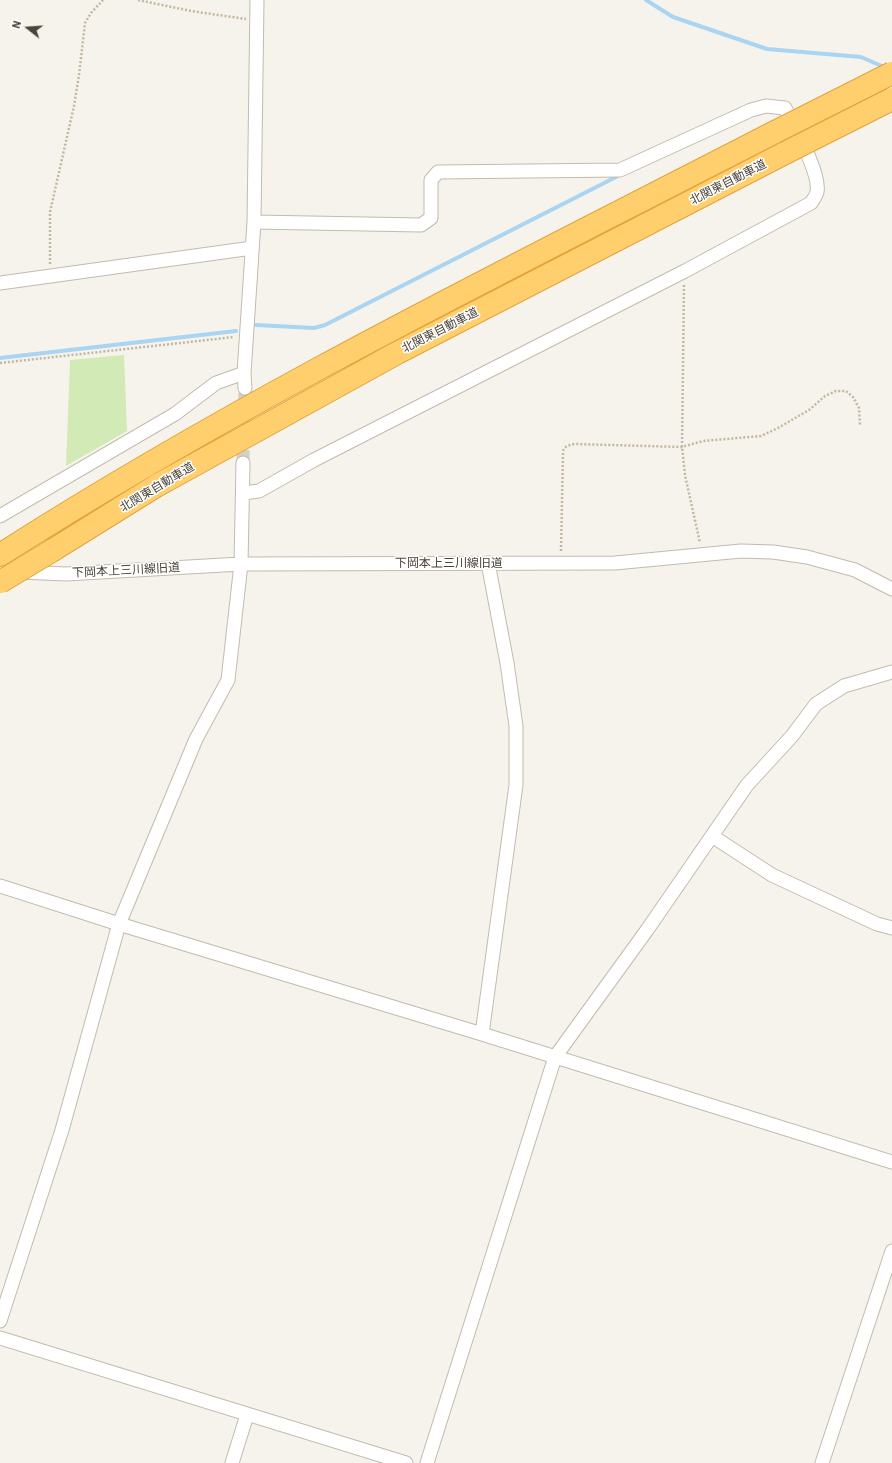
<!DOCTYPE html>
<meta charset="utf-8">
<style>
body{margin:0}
#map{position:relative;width:892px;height:1463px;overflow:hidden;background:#f6f3ec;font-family:Barlow,sans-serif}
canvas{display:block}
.north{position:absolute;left:8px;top:8px;width:40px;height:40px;-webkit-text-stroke:3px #fff;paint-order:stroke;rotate:287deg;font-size:11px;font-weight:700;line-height:16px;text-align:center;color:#4b4439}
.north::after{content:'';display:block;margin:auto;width:14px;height:18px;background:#4b4439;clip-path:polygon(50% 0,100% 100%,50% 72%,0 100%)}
</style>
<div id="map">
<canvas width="892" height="1463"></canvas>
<div class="north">N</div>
</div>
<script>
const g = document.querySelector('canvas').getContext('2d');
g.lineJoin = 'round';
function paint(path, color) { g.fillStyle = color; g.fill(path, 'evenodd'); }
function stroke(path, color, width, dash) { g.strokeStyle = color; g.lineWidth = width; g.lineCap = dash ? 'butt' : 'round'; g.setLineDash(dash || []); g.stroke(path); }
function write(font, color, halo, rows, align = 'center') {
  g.font = font + ' Barlow,"Noto Sans JP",sans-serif'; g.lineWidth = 3; g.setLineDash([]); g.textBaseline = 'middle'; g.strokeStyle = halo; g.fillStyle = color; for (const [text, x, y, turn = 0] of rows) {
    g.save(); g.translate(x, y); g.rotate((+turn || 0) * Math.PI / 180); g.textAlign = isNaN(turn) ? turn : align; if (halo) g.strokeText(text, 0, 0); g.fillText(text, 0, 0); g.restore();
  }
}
paint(new Path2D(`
 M 124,355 L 127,431 L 66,466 L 70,360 Z`), '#d2eab5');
stroke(new Path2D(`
 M 646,0 L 673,17 L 767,49 L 861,57 L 886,68
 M 256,325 L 314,328 L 325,325 L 616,177
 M 0,358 L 236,331`), '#a9d4f2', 4);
stroke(new Path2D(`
 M 243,463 L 245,388`), '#d4d0c8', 13, [13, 6]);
const street = new Path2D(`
 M 0,283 L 252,248
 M 245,388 L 244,373 L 254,222 L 257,0
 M 243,493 L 259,491 L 314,460 L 685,271 L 811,203 C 813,200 816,196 817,192 C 821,174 794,126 785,108 L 766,106 L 751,110 L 620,170 L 438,172 L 431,180 L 431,218 L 421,225 L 254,222
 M 0,516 L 175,414 L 216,383 L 244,373
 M 20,572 L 66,574 L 241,564 L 615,563 L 741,551 L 773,552 L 807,557 L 855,570 L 892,589
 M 712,836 L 772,875 L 877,924 L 892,928
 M 0,886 L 119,924 L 482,1034 L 892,1162
 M 482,1034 L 516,785 L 516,726 L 507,663 L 488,563
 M 0,1321 L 62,1130 L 119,924 L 196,739 L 228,680 L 241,564 L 243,463
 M 0,1338 L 406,1463
 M 232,1463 L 247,1415
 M 427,1463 L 555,1057 L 647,930 L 747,785 L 792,736 L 816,704 L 844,686 L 892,672
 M 822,1463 L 892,1251`);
const highway = new Path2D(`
 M 53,550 L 156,486 L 397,353 L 785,153
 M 0,555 C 248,396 513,267 775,132`);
stroke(street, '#c2bbae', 15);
stroke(highway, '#e0a43c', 24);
stroke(new Path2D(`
 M 138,0 L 191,11 L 246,19
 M 50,264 L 50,212 L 74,106 L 79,75 L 85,23 L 91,13 L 103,0
 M 684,285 L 682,447 L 685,475 L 700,543
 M 0,363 L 234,337
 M 561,551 L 563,453 C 563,446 568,446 574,444 L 682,447 L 703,441 L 761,436 L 778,428 L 809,410 L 825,396 L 836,391 L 846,391 L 853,397 L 859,408 L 860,425`), '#c4b79f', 2.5, [2, 2]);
stroke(street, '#fff', 13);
stroke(highway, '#ffcf6e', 22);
const highwayBridge = new Path2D(`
 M 775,132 L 892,73
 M 785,153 L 892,99
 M 0,582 L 53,550`);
stroke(highwayBridge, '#e0a43c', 24, []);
stroke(highwayBridge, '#ffcf6e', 22);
write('12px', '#4b4439', '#fff', [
 ["北関東自動車道",728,182,-27],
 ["北関東自動車道",440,330,-27],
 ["北関東自動車道",157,487,-31],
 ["下岡本上三川線旧道",449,563],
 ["下岡本上三川線旧道",126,570,-3]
]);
</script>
